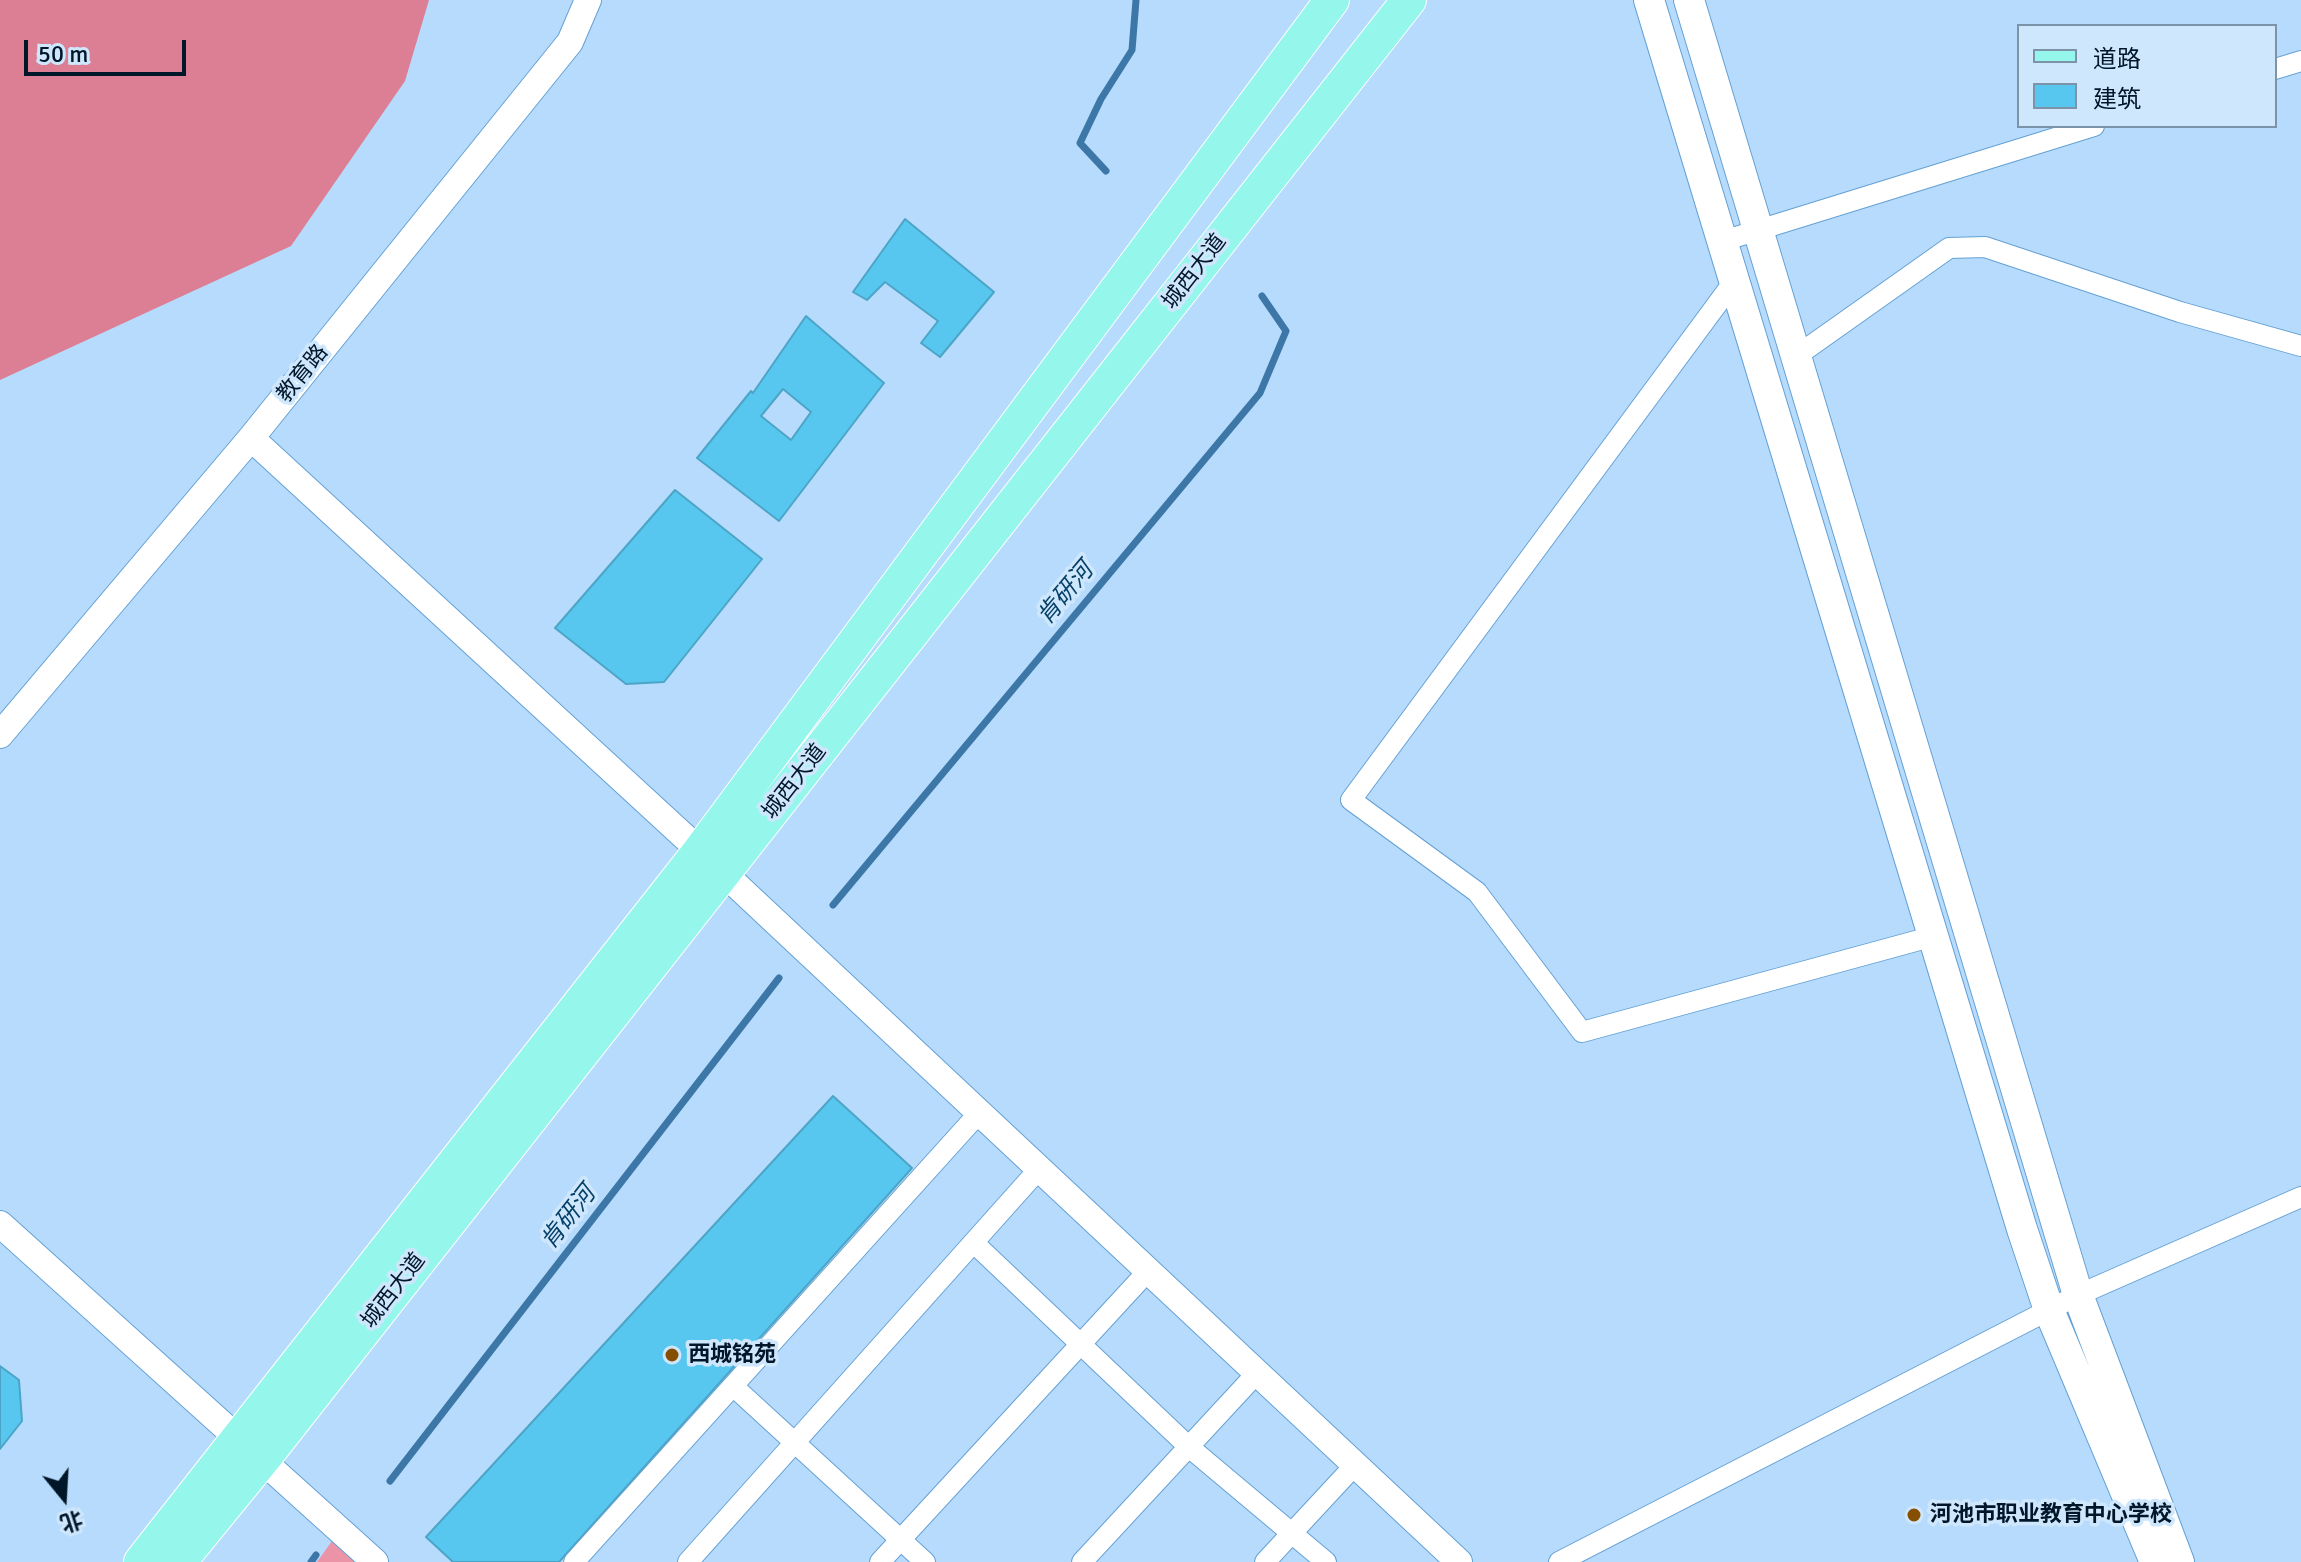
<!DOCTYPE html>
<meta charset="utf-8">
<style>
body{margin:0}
#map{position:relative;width:2301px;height:1562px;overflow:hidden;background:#b7dbfc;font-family:Signika,"Noto Sans SC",sans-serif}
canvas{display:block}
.legend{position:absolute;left:2017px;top:24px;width:260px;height:104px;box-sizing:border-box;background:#cfe7fd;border:2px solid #7c93a8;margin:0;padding:10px 14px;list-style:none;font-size:24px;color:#001629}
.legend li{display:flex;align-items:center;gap:16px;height:40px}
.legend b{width:40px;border:2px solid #7c93a8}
.north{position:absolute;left:24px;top:1458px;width:80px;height:80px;-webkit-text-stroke:6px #cfe7fd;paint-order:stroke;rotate:162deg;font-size:22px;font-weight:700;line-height:32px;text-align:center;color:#001629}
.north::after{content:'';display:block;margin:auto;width:28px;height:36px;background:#001629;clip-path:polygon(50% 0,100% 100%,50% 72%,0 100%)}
.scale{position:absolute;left:24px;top:40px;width:162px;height:36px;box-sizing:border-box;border:4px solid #001629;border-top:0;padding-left:10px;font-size:24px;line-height:28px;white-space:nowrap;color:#001629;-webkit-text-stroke:6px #cfe7fd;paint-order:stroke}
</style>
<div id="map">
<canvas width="2301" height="1562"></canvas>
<ul class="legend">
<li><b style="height:10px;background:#95f6ec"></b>道路</li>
<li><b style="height:22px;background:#57c7f0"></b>建筑</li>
</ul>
<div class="north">北</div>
<div class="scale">50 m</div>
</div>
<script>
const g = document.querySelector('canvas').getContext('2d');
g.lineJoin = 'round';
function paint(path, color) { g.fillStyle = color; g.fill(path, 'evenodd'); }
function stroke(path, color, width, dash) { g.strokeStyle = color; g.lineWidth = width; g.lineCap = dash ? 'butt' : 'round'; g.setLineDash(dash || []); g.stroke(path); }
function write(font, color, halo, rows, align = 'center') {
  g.font = font + ' Signika,"Noto Sans SC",sans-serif'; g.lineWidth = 7; g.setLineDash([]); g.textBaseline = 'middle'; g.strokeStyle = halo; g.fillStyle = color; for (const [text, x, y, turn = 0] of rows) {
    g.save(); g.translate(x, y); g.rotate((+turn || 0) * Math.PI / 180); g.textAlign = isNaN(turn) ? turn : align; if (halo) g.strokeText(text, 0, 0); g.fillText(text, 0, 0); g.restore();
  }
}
paint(new Path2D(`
 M 337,1534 L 366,1562 L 317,1562 Z`), '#eb94a7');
paint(new Path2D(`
 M 0,0 L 429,0 L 405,81 L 291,246 L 0,380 Z`), '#dc7f94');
stroke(new Path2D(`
 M 1106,171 L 1080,143 L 1101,99 L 1132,50 L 1136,0
 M 833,905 L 1260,393 L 1286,331 L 1262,296
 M 390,1481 L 779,978
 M 311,1562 L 316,1555`), '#3d77a8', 7);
const building = new Path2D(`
 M 905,219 L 994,292 L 940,357 L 921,343 L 938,321 L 885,282 L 867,300 L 853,292 Z
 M 806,316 L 884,383 L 779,521 L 697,458 L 751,391 L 753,393 ZM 783,389 L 811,412 L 791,440 L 761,416 Z
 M 675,490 L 762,559 L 664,682 L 626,684 L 555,628 Z
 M 833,1096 L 912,1168 L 559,1562 L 453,1562 L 426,1537 Z
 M 0,1366 L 19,1380 L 22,1421 L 0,1449 Z`);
paint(building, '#57c7f0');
stroke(building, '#4ca5c7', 2);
const minor = new Path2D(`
 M 2275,69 L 2301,61
 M 1723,241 L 2094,126
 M 1735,280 L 1351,800 L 1477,892 L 1582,1032 L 1934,936
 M 1795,357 L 1949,248 L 1985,247 L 2180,312 L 2301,346
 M 974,1243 L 1189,1447 L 1326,1562
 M 733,1386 L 925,1562
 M 574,1562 L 979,1113
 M 688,1562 L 1039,1169
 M 880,1562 L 1148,1271
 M 1082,1562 L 1257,1373
 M 1265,1562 L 1355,1465
 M 1559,1562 L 2078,1295 L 2301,1197`);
const tertiary = new Path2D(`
 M 251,438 L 700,851 L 1459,1562
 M 0,735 L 251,438 L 570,42 L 588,0
 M 0,1224 L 375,1562`);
const secondary = new Path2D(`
 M 1649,0 L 2022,1229 L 2049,1310 L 2155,1562
 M 1689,0 L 2078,1295 L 2179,1562`);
const primary = new Path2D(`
 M 141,1562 L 700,851 L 1332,0
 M 179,1562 L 263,1459 L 1409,0`);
stroke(minor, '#65a1d4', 22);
stroke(tertiary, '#65a1d4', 28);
stroke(secondary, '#65a1d4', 32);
stroke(primary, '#fff', 36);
stroke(minor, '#fff', 20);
stroke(tertiary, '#fff', 26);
stroke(secondary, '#fff', 30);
stroke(primary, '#95f6ec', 34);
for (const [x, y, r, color] of [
 [672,1355,8,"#864e00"],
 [1914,1515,8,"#864e00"]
]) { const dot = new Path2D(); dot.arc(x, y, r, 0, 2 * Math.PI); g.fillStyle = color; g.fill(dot); stroke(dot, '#cfe7fd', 3); }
write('22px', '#001629', '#cfe7fd', [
 ["城西大道",1195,272,-52],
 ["教育路",303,374,-51],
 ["城西大道",795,782,-52],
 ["城西大道",394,1291,-52]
]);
write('bold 22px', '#001629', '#cfe7fd', [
 ["西城铭苑",688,1355],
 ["河池市职业教育中心学校",1930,1515]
], 'left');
write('italic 24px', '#054068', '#cfe7fd', [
 ["肯研河",1066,594,-50],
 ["肯研河",569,1218,-52]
]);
</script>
